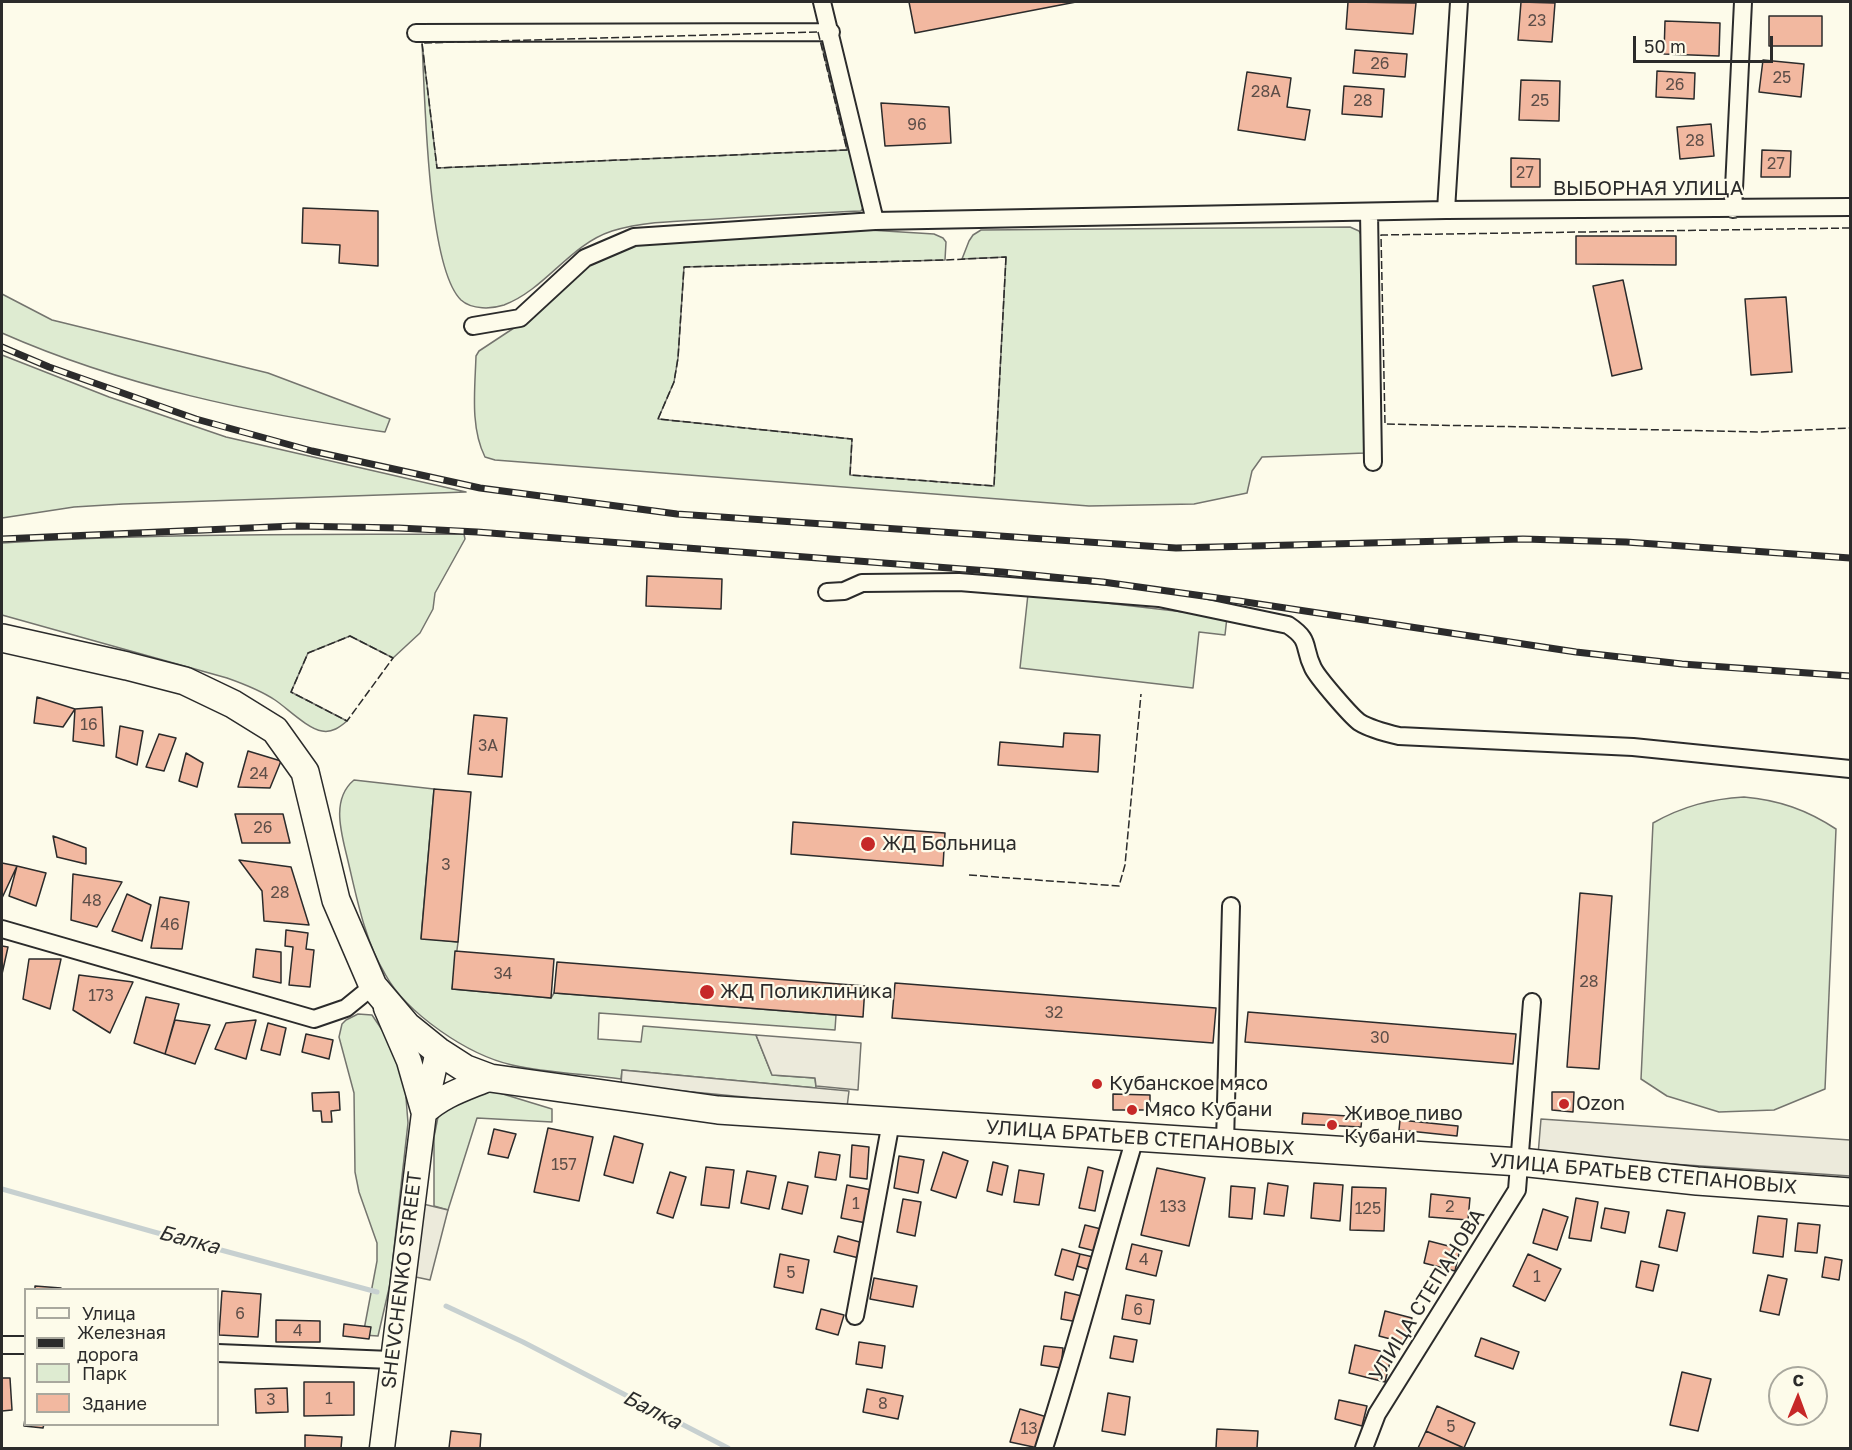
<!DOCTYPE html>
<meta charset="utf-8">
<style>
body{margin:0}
#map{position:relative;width:1852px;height:1450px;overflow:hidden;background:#fdfbea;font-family:"Golos Text",sans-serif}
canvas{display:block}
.frame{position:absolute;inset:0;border:3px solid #2b2b2b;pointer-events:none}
.legend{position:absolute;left:24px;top:1288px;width:195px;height:138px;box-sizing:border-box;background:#fdfbea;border:2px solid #a9a89e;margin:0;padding:8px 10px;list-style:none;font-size:18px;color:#2b2b2b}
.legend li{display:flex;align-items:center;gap:12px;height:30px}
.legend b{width:30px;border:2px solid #a9a89e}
.north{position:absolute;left:1768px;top:1366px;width:60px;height:60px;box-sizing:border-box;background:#fdfbea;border:2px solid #a9a89e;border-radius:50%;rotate:1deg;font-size:16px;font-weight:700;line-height:24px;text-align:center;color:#2b2b2b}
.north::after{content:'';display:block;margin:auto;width:21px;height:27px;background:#c62828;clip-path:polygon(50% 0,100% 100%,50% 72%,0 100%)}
.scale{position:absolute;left:1633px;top:36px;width:140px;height:27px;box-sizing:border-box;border:3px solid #2b2b2b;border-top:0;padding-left:8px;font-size:18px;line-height:21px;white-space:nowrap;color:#2b2b2b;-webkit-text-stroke:4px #fdfbea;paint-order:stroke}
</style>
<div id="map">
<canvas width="1852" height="1450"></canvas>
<div class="frame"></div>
<ul class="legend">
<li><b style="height:8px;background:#fdfbea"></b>Улица</li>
<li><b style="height:8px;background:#2b2b2b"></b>Железная дорога</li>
<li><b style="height:16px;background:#deebd1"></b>Парк</li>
<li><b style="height:16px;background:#f2b8a0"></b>Здание</li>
</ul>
<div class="north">С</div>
<div class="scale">50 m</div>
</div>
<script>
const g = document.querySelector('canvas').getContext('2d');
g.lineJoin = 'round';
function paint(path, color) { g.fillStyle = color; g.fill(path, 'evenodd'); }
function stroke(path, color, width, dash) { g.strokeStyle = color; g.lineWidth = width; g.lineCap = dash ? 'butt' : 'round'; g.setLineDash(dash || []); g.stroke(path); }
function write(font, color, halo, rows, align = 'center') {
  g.font = font + ' "Golos Text",sans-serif'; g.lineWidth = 4.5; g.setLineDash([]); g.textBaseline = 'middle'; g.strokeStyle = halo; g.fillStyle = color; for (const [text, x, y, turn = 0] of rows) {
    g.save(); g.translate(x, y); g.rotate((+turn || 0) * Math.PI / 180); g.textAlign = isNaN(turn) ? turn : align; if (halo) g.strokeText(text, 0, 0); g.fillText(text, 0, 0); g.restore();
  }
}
const green = new Path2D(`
 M 819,34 L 823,36 L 863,208 L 861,211 C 812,213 764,216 716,219 C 681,221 646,221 612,231 C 569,245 546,289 504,305 C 492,309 472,310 461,300 C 427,267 425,94 422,43 L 437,168 L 847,150 Z
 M 1350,227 L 1359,231 L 1364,240 L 1365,453 L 1262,457 L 1252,471 L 1247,493 L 1194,504 L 1089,506 L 495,460 L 485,457 C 470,427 475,389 476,356 L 479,351 L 523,322 L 582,265 L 645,241 L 869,230 L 934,234 L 943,238 L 946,242 L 945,260 L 684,267 L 678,358 L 674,382 L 658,419 L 852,439 L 850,475 L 994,486 L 1006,257 L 962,259 L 969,241 L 973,235 L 981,230 Z
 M 2,294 L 52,320 L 268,373 L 390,419 L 385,432 C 255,414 122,386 2,333 Z
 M 2,355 L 109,397 L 226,437 L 466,492 L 123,504 L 74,507 L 2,518 Z
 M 464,534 L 465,539 L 435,593 L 433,609 L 420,633 L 393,658 L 350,636 L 308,653 L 291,692 L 347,721 C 340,727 332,733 322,731 C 308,729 287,708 275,700 C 260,690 244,684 227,678 L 2,615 L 2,543 C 155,533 310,535 464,534 Z
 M 1028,594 L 1227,617 L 1225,635 L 1199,632 L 1193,688 L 1020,668 Z
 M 354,780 L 434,789 L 421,938 L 458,942 L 452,989 L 551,998 L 554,993 L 836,1015 L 835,1030 L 599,1013 L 598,1039 L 641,1042 L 643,1026 L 756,1035 L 772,1075 L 815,1078 L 816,1088 L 622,1070 L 621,1079 C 585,1074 547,1073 512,1065 C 468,1055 407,1014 385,974 C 365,941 357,899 348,861 C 342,835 330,800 354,780 Z
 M 1744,797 C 1779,800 1807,810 1836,829 L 1825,1089 L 1774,1110 L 1719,1112 L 1667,1096 L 1641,1079 L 1653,823 C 1683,806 1711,799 1744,797 Z
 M 358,1014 L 372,1015 L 391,1043 L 405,1085 L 408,1123 L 390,1284 L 378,1336 L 363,1335 L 377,1261 L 377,1243 L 359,1192 L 355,1172 L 354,1093 L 339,1037 L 342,1024 L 346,1020 Z
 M 493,1091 L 552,1109 L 552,1122 L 477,1118 L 448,1210 L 434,1206 L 434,1137 L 438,1117 L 445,1110 L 476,1092 Z`);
paint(green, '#deebd1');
stroke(green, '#74746e', 1.5);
const parking = new Path2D(`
 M 756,1035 L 861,1043 L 858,1090 L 816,1086 L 815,1078 L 772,1075 Z
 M 622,1070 L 849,1091 L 847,1107 L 621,1085 Z
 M 1541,1119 L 1850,1140 L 1850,1176 L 1538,1155 Z
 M 419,1203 L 448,1210 L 430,1280 L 411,1276 Z`);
paint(parking, '#eceadb');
stroke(parking, '#74746e', 1.5);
stroke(new Path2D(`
 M 2,1189 L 154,1232 L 377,1292
 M 446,1306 L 523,1342 L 728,1448`), '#c7d0d0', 5);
const building = new Path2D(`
 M 909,2 L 1076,2 L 915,33 Z
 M 1348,2 L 1416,3 L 1413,34 L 1346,29 Z
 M 1521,2 L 1555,3 L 1552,42 L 1518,40 Z
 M 1769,16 L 1822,16 L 1822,46 L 1769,46 Z
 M 1665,21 L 1720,23 L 1719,56 L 1664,54 Z
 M 1355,50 L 1407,54 L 1405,77 L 1353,73 Z
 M 1763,60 L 1804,64 L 1801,97 L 1759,92 Z
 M 1657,71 L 1695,73 L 1694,99 L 1656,97 Z
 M 1247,72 L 1291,78 L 1287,107 L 1310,110 L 1305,140 L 1238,130 Z
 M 1521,80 L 1560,81 L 1559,121 L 1519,120 Z
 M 1344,86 L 1384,89 L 1382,117 L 1342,114 Z
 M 881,103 L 949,107 L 951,143 L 885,146 Z
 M 1711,124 L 1714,156 L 1680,159 L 1677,127 Z
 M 1762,150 L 1791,151 L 1790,177 L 1761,177 Z
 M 1511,158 L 1540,159 L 1540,187 L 1511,187 Z
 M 303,208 L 378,211 L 378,266 L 339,263 L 340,245 L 302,243 Z
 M 1576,236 L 1676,236 L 1676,265 L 1576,264 Z
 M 1623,280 L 1642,369 L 1612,376 L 1593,286 Z
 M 1786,297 L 1792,372 L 1751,375 L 1745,299 Z
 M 647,576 L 722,579 L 721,609 L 646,606 Z
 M 37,697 L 75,709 L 63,727 L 34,723 Z
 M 102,707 L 104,746 L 73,741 L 75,709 Z
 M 474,715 L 507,718 L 502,777 L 468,774 Z
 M 120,726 L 143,731 L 137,765 L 116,757 Z
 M 1064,733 L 1100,735 L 1098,772 L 998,765 L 1000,742 L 1063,747 Z
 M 159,734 L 176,738 L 164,771 L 146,767 Z
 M 248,751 L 281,761 L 270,788 L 238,787 Z
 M 186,753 L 203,763 L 197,787 L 179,781 Z
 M 434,789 L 471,792 L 458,942 L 421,939 Z
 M 235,814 L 283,814 L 290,843 L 242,843 Z
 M 793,822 L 945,833 L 943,866 L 791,854 Z
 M 53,836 L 86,848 L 86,864 L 57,857 Z
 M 239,860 L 291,867 L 309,925 L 264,921 L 262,891 Z
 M 2,863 L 17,866 L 2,898 Z
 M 17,866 L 46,873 L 36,906 L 9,896 Z
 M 73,874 L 122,882 L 97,927 L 71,920 Z
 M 1580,893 L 1612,896 L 1599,1069 L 1567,1067 Z
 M 127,894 L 151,905 L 142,941 L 112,931 Z
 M 160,897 L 189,902 L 182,949 L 151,948 Z
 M 286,930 L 308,933 L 306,949 L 314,950 L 310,987 L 289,985 L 293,947 L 285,946 Z
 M 2,946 L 8,947 L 2,974 Z
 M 256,949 L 281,952 L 281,983 L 253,977 Z
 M 455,951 L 554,959 L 551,998 L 452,989 Z
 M 29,959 L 61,959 L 50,1009 L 23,999 Z
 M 557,962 L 865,986 L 863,1017 L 554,993 Z
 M 79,975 L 133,982 L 110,1033 L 73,1010 Z
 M 895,983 L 1216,1008 L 1213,1043 L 892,1018 Z
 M 146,997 L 179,1004 L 165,1054 L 134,1043 Z
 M 1248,1012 L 1516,1034 L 1513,1064 L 1245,1042 Z
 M 175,1020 L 210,1025 L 195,1064 L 165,1054 Z
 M 256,1020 L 246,1059 L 215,1049 L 226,1023 Z
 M 268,1023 L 286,1028 L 280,1055 L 261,1050 Z
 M 306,1034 L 333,1040 L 329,1059 L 302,1052 Z
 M 339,1092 L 340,1110 L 331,1111 L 332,1122 L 322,1122 L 321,1111 L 313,1111 L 312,1093 Z
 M 1552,1092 L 1574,1092 L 1573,1112 L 1552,1110 Z
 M 1113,1094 L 1150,1095 L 1150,1110 L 1113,1110 Z
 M 1303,1113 L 1362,1117 L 1361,1127 L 1302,1124 Z
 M 1400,1120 L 1458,1126 L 1457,1136 L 1399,1130 Z
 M 548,1128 L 593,1137 L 579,1201 L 534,1192 Z
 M 494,1129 L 516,1134 L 508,1158 L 488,1154 Z
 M 614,1136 L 643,1144 L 633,1183 L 604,1175 Z
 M 852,1145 L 869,1147 L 867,1179 L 850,1177 Z
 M 819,1152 L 840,1155 L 836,1180 L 815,1177 Z
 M 943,1152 L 968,1161 L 956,1198 L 931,1190 Z
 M 899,1156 L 924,1160 L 918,1193 L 894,1188 Z
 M 993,1162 L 1008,1166 L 1002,1195 L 987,1191 Z
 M 706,1167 L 734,1170 L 729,1208 L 701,1205 Z
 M 1088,1167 L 1103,1171 L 1095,1211 L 1079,1208 Z
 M 1157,1168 L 1205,1178 L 1189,1246 L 1141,1235 Z
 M 1019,1170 L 1044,1174 L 1039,1205 L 1014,1202 Z
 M 747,1171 L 776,1176 L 769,1209 L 741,1203 Z
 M 670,1172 L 686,1177 L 673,1218 L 657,1213 Z
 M 788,1182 L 808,1186 L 802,1214 L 782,1209 Z
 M 1268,1183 L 1288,1186 L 1284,1216 L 1264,1214 Z
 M 1314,1183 L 1343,1185 L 1340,1221 L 1311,1218 Z
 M 847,1185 L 872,1190 L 866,1223 L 841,1218 Z
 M 1231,1186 L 1255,1188 L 1252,1219 L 1229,1217 Z
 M 1352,1187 L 1386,1188 L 1384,1231 L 1350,1230 Z
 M 1431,1194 L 1470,1198 L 1468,1220 L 1429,1217 Z
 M 1576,1198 L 1598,1202 L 1591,1241 L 1569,1238 Z
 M 903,1199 L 921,1202 L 915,1236 L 897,1232 Z
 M 1605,1208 L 1629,1212 L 1625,1233 L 1601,1228 Z
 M 1543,1209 L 1568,1217 L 1557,1250 L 1533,1243 Z
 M 1667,1210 L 1685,1213 L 1677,1251 L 1659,1247 Z
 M 1758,1216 L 1787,1219 L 1783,1257 L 1753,1253 Z
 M 1798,1223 L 1820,1225 L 1817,1253 L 1795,1251 Z
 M 1085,1225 L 1101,1229 L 1095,1251 L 1079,1247 Z
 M 838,1236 L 863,1243 L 859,1258 L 834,1252 Z
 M 1429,1241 L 1460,1249 L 1455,1271 L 1424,1263 Z
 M 1132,1244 L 1162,1251 L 1156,1276 L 1126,1269 Z
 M 1062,1249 L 1080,1254 L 1073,1280 L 1055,1275 Z
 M 780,1254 L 809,1260 L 803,1293 L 774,1287 Z
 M 1080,1254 L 1093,1257 L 1090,1270 L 1077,1266 Z
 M 1528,1254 L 1561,1269 L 1545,1301 L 1513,1286 Z
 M 1825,1257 L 1842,1260 L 1839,1280 L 1822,1277 Z
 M 1641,1261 L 1659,1265 L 1653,1291 L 1636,1287 Z
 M 1768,1275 L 1787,1279 L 1779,1315 L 1760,1311 Z
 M 874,1278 L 917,1286 L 913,1307 L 870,1299 Z
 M 35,1286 L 61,1288 L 61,1290 L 35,1290 Z
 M 222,1291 L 261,1294 L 258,1337 L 219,1335 Z
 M 1065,1292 L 1082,1296 L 1078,1322 L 1061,1319 Z
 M 1126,1295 L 1154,1300 L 1150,1324 L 1122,1319 Z
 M 821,1309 L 844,1315 L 838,1335 L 816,1329 Z
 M 1385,1311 L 1412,1318 L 1406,1343 L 1379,1336 Z
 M 276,1320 L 320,1321 L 320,1342 L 276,1342 Z
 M 344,1324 L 371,1327 L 369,1339 L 343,1336 Z
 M 1114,1336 L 1137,1340 L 1133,1362 L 1110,1358 Z
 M 1481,1338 L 1519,1352 L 1513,1369 L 1475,1356 Z
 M 859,1342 L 885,1346 L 882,1368 L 856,1364 Z
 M 1355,1345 L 1392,1354 L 1385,1382 L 1349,1373 Z
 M 1044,1346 L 1063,1348 L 1061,1368 L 1041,1365 Z
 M 1682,1372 L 1711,1379 L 1698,1431 L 1670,1425 Z
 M 2,1378 L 10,1378 L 12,1410 L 2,1411 Z
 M 304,1382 L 354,1382 L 354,1415 L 304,1416 Z
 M 287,1388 L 288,1412 L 256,1413 L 255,1389 Z
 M 867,1389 L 903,1396 L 898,1419 L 863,1412 Z
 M 1108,1393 L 1130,1397 L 1125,1435 L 1102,1431 Z
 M 1339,1400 L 1367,1406 L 1362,1426 L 1335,1419 Z
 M 1437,1406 L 1475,1423 L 1464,1448 L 1426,1431 Z
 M 1020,1409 L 1047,1417 L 1038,1448 L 1010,1442 Z
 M 26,1410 L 26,1424 L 44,1424 L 43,1428 L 24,1426 Z
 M 1217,1429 L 1258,1431 L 1257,1448 L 1216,1448 Z
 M 451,1431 L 481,1434 L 480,1448 L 449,1448 Z
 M 1426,1431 L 1464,1448 L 1418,1448 Z
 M 305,1435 L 342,1437 L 341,1448 L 305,1448 Z`);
paint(building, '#f2b8a0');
stroke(building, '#2b2b2b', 1.5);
const street = new Path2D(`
 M 822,2 L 875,221
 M 416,33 L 831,32
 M 1733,209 L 1743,2
 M 1446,210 L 1459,2
 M 1369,212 L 1373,462
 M 473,326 L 520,318 L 585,258 L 634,237 L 875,221 L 1446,210 L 1850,207
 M 827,592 L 844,591 L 862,583 L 959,582 L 1159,598 L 1288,625 C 1312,641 1302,646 1313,668 C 1318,678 1350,715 1359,722 C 1370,729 1386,733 1399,736 L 1633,747 L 1850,769
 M 2,929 L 314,1019 L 346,1008 L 373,986
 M 1225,1143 L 1231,906
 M 855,1316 L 891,1122
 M 2,1345 L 26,1345
 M 218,1353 L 391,1360
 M 1044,1448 C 1077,1346 1104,1241 1135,1138
 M 1364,1448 L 1377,1414 L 1517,1190 L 1532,1002`);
const secondary = new Path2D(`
 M 386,1008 L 409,1061 L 423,1110
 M 424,1113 C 442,1095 467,1088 490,1078
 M 382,1448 L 424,1113 L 438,1051`);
const primary = new Path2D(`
 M 2,638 L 127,666 L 185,681 L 233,704 L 275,730 L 305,772 L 336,900 L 373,986 L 407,1026 L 438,1051 L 466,1069 L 490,1078 L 718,1110 L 1520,1162 L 1697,1181 L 1850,1192`);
stroke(street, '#2b2b2b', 20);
stroke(secondary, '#2b2b2b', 27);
stroke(primary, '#2b2b2b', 30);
stroke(street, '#fdfbea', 16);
stroke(secondary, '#fdfbea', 24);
stroke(primary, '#fdfbea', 27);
const rail = new Path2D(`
 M 2,347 L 49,367 L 196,419 L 312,451 L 480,488 L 677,514 L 1176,548 L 1523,539 L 1626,542 L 1850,558
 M 2,539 L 294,526 L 399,528 L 477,532 L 1002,572 L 1103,582 L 1239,601 L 1576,652 L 1682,664 L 1850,676`);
stroke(rail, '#2b2b2b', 7);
stroke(rail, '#fdfbea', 4.5, [14]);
stroke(new Path2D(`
 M 818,32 L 847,150 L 437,168 L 422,43 Z
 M 1850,228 L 1381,235 L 1385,424 L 1760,432 L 1850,428
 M 1006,257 L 994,486 L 850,475 L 852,439 L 658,419 L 674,382 L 678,358 L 684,267 L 945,260 Z
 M 350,636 L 393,658 L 347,721 L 291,692 L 308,653 Z
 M 969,875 L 1119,886 L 1125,865 L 1141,694`), '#2b2b2b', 1.5, [8, 3]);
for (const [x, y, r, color] of [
 [868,844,8,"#c62828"],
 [707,992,8,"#c62828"],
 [1097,1084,6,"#c62828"],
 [1564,1104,6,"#c62828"],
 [1132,1110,6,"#c62828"],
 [1332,1125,6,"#c62828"]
]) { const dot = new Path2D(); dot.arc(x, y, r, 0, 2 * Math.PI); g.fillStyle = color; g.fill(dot); stroke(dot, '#fdfbea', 2); }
write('16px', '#5d4e48', null, [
 ["23",1537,21],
 ["26",1380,64],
 ["25",1782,78],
 ["26",1675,85],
 ["28А",1266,92],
 ["28",1363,101],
 ["25",1540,101],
 ["96",917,125],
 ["28",1695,141],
 ["27",1776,164],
 ["27",1525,173],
 ["16",89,725],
 ["3А",488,746],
 ["24",259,774],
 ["26",263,828],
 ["3",446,865],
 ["28",280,893],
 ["48",92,901],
 ["46",170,925],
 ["34",503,974],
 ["28",1589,982],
 ["173",101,996],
 ["32",1054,1013],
 ["30",1380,1038],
 ["157",564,1165],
 ["1",856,1204],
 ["133",1173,1207],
 ["2",1450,1207],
 ["125",1368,1209],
 ["4",1144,1260],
 ["5",791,1273],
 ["1",1537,1277],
 ["6",1138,1310],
 ["6",240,1314],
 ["4",298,1331],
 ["1",329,1399],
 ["3",271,1400],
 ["8",883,1404],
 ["5",1451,1427],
 ["13",1029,1429]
]);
write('20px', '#2b2b2b', '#fdfbea', [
 ["ВЫБОРНАЯ УЛИЦА",1648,189],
 ["УЛИЦА БРАТЬЕВ СТЕПАНОВЫХ",1140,1138,4],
 ["УЛИЦА БРАТЬЕВ СТЕПАНОВЫХ",1643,1174,5],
 ["SHEVCHENKO STREET",402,1280,-83],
 ["УЛИЦА СТЕПАНОВА",1427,1295,-58]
]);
write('20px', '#2b2b2b', '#fdfbea', [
 ["ЖД Больница",882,844],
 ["ЖД Поликлиника",720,992],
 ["Кубанское мясо",1109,1084],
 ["Ozon",1576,1104],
 ["Мясо Кубани",1144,1110],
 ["Живое пиво",1344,1114],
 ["Кубани",1344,1137]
], 'left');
write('italic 21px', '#2b2b2b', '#fdfbea', [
 ["Балка",189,1240,15],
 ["Балка",652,1410,27]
]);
</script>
